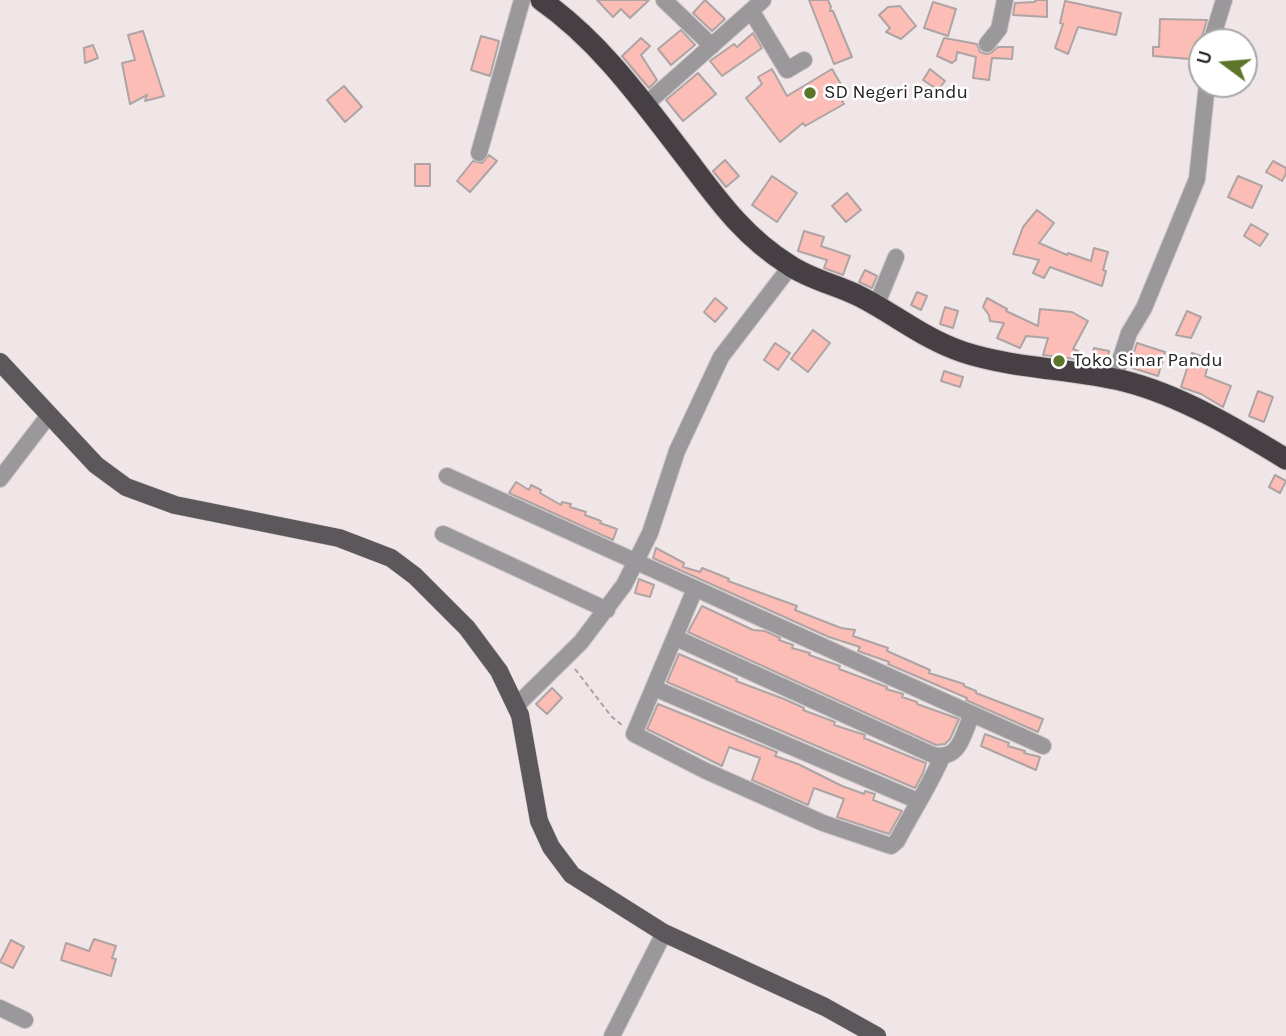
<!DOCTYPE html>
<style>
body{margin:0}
#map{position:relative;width:1286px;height:1036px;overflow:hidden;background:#f0e6e8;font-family:Karla,sans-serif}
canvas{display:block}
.north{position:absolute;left:1188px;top:28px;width:70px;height:70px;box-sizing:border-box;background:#fff;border:2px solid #a8a7a7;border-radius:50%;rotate:286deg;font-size:19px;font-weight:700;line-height:28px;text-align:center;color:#262323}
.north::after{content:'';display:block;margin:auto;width:24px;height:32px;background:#5c7629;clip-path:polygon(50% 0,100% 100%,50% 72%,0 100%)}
</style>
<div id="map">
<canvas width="1286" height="1036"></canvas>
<div class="north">U</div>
</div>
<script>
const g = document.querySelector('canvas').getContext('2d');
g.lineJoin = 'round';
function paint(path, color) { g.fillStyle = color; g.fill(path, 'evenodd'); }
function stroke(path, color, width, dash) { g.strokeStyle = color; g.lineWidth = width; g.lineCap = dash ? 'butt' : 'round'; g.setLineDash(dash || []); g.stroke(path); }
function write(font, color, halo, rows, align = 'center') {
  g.font = font + ' Karla,sans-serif'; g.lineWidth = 5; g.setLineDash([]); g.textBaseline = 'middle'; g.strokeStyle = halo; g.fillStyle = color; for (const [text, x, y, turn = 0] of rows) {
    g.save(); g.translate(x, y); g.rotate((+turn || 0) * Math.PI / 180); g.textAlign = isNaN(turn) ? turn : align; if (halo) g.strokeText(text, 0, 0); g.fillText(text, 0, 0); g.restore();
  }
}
const building = new Path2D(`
 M 597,0 L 649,0 L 630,18 L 621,9 L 613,17 Z
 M 705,0 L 725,19 L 712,31 L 693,13 Z
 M 809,0 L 828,0 L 831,7 L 830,11 L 833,11 L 852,57 L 834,64 Z
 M 1035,0 L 1047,0 L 1047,17 L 1013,15 L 1015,3 L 1035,2 Z
 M 1065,1 L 1121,13 L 1116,35 L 1078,27 L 1068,54 L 1055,48 L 1063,24 L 1060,23 Z
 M 933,2 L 956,9 L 948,36 L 924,28 Z
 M 900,6 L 916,26 L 901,39 L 886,32 L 890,28 L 879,15 L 888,7 Z
 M 1160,19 L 1207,20 L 1201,40 L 1202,60 L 1153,56 L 1153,47 L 1159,47 Z
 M 681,30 L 695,45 L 671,65 L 658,49 Z
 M 143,31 L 164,96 L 145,101 L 147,95 L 130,104 L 122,63 L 135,60 L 128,35 Z
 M 753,33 L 762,48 L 722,76 L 710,61 L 734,44 L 737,47 Z
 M 481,36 L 499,41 L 490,76 L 471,70 Z
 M 641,38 L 650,46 L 641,55 L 657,80 L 649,88 L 622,56 Z
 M 944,38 L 977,44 L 980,52 L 986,54 L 991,53 L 998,47 L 1013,47 L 1012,59 L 992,58 L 989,80 L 973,78 L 976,57 L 957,52 L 956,60 L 952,63 L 937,56 Z
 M 93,45 L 98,58 L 85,63 L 84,48 Z
 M 772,69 L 787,96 L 832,69 L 842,86 L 836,90 L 844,104 L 805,126 L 803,123 L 780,142 L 746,98 L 762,84 L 758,77 Z
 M 930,69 L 945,81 L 938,90 L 923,80 Z
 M 698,73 L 716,94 L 683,121 L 666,100 Z
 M 344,86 L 362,107 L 345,122 L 327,100 Z
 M 489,155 L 497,161 L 470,192 L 457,181 L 473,161 L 482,163 Z
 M 725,160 L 739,176 L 726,187 L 713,171 Z
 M 1273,161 L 1286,168 L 1286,174 L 1282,181 L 1266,172 Z
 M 415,164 L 430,164 L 430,186 L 415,186 Z
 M 772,176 L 797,193 L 777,222 L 752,205 Z
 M 1238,176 L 1262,186 L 1252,208 L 1228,197 Z
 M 847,193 L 861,210 L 846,222 L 832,206 Z
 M 1037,210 L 1054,223 L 1039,243 L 1067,255 L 1068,253 L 1091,261 L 1094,248 L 1108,252 L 1103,270 L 1106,271 L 1102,286 L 1050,267 L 1044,278 L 1033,273 L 1039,260 L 1013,254 L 1023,227 Z
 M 1251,224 L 1268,234 L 1260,246 L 1244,236 Z
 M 804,231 L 824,237 L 821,246 L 850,256 L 843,275 L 824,268 L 827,260 L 798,251 Z
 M 865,270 L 877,276 L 872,288 L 859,282 Z
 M 917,292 L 927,296 L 921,310 L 911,305 Z
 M 715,298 L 727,308 L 715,322 L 704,312 Z
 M 987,298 L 1007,309 L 1006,311 L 1038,326 L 1040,309 L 1072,312 L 1088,321 L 1073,349 L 1078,351 L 1075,359 L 1043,355 L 1048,338 L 1026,336 L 1020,348 L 997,338 L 1004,323 L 990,321 L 989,315 L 983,307 Z
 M 945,307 L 958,311 L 953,328 L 940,324 Z
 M 1187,311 L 1201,317 L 1191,338 L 1176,335 Z
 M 813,330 L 830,343 L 808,372 L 791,359 Z
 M 775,343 L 790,353 L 778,370 L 764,360 Z
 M 1137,343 L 1165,352 L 1158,376 L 1129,367 Z
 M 1094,348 L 1109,351 L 1106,364 L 1091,361 Z
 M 1192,353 L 1210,359 L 1205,376 L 1231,386 L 1223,407 L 1201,394 L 1181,387 Z
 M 944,371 L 963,377 L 960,387 L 941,381 Z
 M 1258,391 L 1273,397 L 1264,422 L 1249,416 Z
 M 1275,475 L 1286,481 L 1280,493 L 1269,487 Z
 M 516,482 L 529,490 L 531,485 L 541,490 L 540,493 L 561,505 L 562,502 L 571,504 L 570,507 L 586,512 L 585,515 L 601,521 L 600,523 L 617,529 L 613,540 L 509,493 Z
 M 656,548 L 684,563 L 683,567 L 700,572 L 702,568 L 720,575 L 729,579 L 728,581 L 797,606 L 795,610 L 841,628 L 855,630 L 853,636 L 888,648 L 887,651 L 930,670 L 929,673 L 964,684 L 964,686 L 976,691 L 976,693 L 1043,719 L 1038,732 L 966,700 L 967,698 L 888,664 L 889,662 L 858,651 L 860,647 L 829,637 L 653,558 Z
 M 639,579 L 654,585 L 650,597 L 635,593 Z
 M 702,606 L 753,630 L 765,631 L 780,638 L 779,640 L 793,645 L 792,648 L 810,653 L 809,655 L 840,666 L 839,669 L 887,687 L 886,689 L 903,694 L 902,697 L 917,702 L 917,704 L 959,719 L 950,739 L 945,744 L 936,745 L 688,632 Z
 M 679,654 L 737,679 L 736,681 L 784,699 L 804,708 L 803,710 L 835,722 L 834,725 L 865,735 L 864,738 L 923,762 L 926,763 L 923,773 L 915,788 L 667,682 Z
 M 552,688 L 562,698 L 547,714 L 536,704 Z
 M 658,704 L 777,752 L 775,756 L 798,764 L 842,786 L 864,794 L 865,791 L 875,794 L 873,800 L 902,811 L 889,834 L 837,817 L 844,799 L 814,788 L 808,805 L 752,780 L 760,758 L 729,747 L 722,766 L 647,729 Z
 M 985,734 L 1009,743 L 1008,746 L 1025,751 L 1024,753 L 1040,757 L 1036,770 L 981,746 Z
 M 94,939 L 116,946 L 112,958 L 116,959 L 111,976 L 61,960 L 66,943 L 89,951 Z
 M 11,940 L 24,947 L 13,968 L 0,962 Z`);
paint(building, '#fcbdb6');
stroke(building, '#ada4a3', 2);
const minor = new Path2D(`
 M 664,0 L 712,46
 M 752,12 L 787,70 L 804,60
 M 1211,42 L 1224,0
 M 987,44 L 999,29 L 1005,0
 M 645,105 L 763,0
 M 479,153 L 522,0
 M 876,306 L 896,257
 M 1114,379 L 1129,333 L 1144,308 L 1197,179 L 1207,84
 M 447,476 L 1043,746
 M 0,479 L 49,415
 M 443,534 L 607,610
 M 695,589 L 634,734 L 704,770 L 823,823 L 891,846 L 897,841 C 912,812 929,787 942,757
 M 676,638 L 933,755 C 960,761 963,734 972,714
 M 654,688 L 918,801
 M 517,705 L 581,642 L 624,585 L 650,533 L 677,451 L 721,357 L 790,267
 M 0,1008 L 25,1020
 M 612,1036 L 664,933`);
const major = new Path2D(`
 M 0,362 L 96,465 L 126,487 L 175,505 L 339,538 L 391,558 L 415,576 L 467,628 L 499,671 L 520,715 L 539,821 L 551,847 L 572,875 L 664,933 L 825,1007 L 877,1036`);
const highway = new Path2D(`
 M 541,0 C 601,42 643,102 687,159 C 718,200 744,237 789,265 C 811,280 838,285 861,297 C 896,315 926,340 963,352 C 1015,369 1071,368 1124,381 C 1180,395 1237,429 1286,459`);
stroke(minor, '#ccc3c5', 18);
stroke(major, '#ccc3c5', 19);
stroke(highway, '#ccc3c5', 23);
stroke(new Path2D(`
 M 575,669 L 611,716 L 623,726`), '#a8a0a2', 2, [5, 3.5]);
stroke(minor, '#9b989b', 16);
stroke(major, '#5c575b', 18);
stroke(highway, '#464044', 21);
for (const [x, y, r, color] of [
 [810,93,7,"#5c7629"],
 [1059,361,7,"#5c7629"]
]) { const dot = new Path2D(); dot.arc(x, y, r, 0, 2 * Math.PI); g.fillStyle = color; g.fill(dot); stroke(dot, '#fff', 2.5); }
write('19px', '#262323', '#fff', [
 ["SD Negeri Pandu",824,93],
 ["Toko Sinar Pandu",1073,361]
], 'left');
</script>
